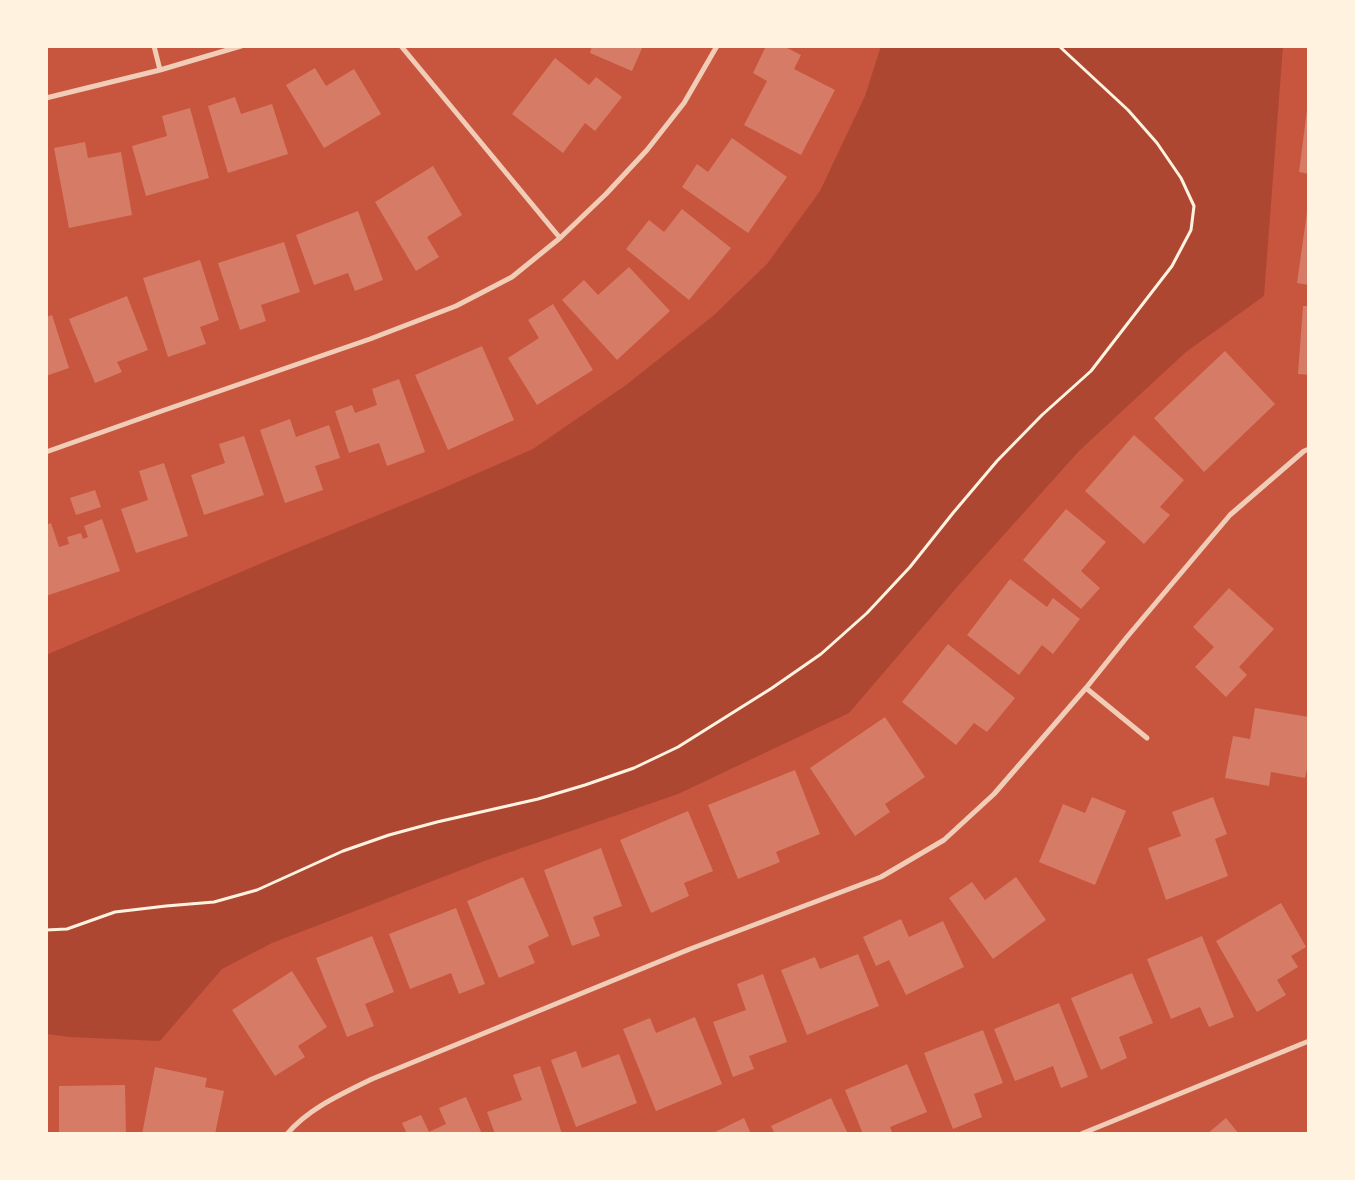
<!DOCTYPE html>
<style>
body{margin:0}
#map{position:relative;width:1355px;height:1180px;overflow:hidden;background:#c8553d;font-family:Overpass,sans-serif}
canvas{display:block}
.frame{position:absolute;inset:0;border:48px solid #fff3e0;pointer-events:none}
</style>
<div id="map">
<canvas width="1355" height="1180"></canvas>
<div class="frame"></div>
</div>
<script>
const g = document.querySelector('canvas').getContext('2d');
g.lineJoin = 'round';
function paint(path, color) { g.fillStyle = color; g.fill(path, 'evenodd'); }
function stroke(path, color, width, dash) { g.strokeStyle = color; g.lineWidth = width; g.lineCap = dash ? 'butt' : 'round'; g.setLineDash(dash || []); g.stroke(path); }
paint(new Path2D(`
 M 881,46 L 1283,46 L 1264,296 L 1186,352 L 1079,451 L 958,586 L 849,713 L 678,794 L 487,860 L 272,943 L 222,969 L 160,1041 L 70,1037 L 46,1034 L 46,655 L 283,554 L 439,490 L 533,449 L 626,385 L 713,316 L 767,264 L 820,191 L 865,96 Z`), '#ae4732');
paint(new Path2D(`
 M 592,46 L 643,46 L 632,71 L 590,53 Z
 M 766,46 L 783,46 L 801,55 L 794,69 L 835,90 L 801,155 L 744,125 L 767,81 L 753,73 Z
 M 555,58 L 589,85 L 596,77 L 622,97 L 595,131 L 585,123 L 563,153 L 512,114 Z
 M 315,68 L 326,86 L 354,69 L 381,114 L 324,148 L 286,85 Z
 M 235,97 L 241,114 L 272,104 L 288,154 L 228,173 L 208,106 Z
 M 1308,102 L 1309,102 L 1309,174 L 1299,172 Z
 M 190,108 L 209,178 L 146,196 L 132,146 L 167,136 L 162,116 Z
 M 732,138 L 787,177 L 748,233 L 682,187 L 697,164 L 708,172 Z
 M 85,142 L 88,158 L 121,152 L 132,215 L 69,228 L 54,148 Z
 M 433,166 L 462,215 L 427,237 L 439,257 L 416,271 L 375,202 Z
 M 1308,205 L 1309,205 L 1309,285 L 1297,283 Z
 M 682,209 L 731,248 L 689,300 L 626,249 L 649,220 L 664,232 Z
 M 358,211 L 383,280 L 355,291 L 348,273 L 314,285 L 296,235 Z
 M 284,242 L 300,292 L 261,305 L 266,321 L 240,330 L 218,263 Z
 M 200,260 L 219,320 L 200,327 L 206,344 L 168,357 L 143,278 Z
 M 629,267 L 670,311 L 617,360 L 562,300 L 584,280 L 598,295 Z
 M 127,296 L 148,350 L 117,362 L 122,372 L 95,383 L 69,319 Z
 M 553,304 L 593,370 L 537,405 L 508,358 L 539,338 L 528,320 Z
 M 1303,306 L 1309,306 L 1309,375 L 1298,374 Z
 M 52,315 L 69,368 L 46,376 L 46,317 Z
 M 482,346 L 514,420 L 448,450 L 415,375 Z
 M 1225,351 L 1275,404 L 1204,472 L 1154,418 Z
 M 399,379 L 425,452 L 387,466 L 379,443 L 349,453 L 335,411 L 352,405 L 355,413 L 377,405 L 372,389 Z
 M 290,419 L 296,437 L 329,425 L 340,458 L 315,466 L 323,490 L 285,503 L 260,430 Z
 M 1134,435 L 1184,480 L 1160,507 L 1170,515 L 1144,544 L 1085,491 Z
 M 244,436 L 264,495 L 204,515 L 191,475 L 225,463 L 219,444 Z
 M 164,463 L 188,536 L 136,553 L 121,509 L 148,500 L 139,471 Z
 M 95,490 L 101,507 L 76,515 L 70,498 Z
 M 1066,509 L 1106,542 L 1081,571 L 1100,588 L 1081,609 L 1023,560 Z
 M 102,519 L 120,571 L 46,596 L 46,525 L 51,523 L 59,547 L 69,544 L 67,537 L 81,533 L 83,539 L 88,537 L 84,526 Z
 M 1010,579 L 1047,607 L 1053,598 L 1080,619 L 1053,654 L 1042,645 L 1019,675 L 967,635 Z
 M 1229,588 L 1274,629 L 1239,667 L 1247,675 L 1226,697 L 1195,667 L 1214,647 L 1193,627 Z
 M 948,644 L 1015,698 L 987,732 L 974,723 L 956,745 L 902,702 Z
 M 1255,708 L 1309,717 L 1309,760 L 1305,778 L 1271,772 L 1269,786 L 1225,778 L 1233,736 L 1250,739 Z
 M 885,717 L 925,777 L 885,804 L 890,812 L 855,836 L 810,768 Z
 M 795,770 L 820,834 L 776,852 L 780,862 L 738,879 L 708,805 Z
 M 1092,797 L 1126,811 L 1095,885 L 1039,862 L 1063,804 L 1085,813 Z
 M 1213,797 L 1227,834 L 1215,839 L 1228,876 L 1166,900 L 1148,848 L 1181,836 L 1172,812 Z
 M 688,811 L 713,871 L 684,883 L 689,896 L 651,913 L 620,840 Z
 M 601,848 L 622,906 L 593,917 L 600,936 L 572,946 L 544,870 Z
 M 523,877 L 549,936 L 528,946 L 535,963 L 499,978 L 467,901 Z
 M 1016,877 L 1046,920 L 993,959 L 949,898 L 972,882 L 985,900 Z
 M 1281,903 L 1306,947 L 1291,956 L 1298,967 L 1277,980 L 1286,995 L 1257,1012 L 1216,941 Z
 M 456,908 L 485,984 L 459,994 L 451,973 L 410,989 L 389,934 Z
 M 901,919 L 909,937 L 943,921 L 964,967 L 906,995 L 889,960 L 876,966 L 863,937 Z
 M 372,936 L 394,992 L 365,1004 L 374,1026 L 347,1037 L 316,958 Z
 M 1202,936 L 1234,1017 L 1209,1027 L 1200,1007 L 1171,1019 L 1147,959 Z
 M 858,954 L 879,1006 L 807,1035 L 781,970 L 815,957 L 820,969 Z
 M 292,971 L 327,1027 L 298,1046 L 305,1057 L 275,1076 L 232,1010 Z
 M 1132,973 L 1153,1023 L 1119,1037 L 1127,1058 L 1101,1070 L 1071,998 Z
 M 763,974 L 787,1042 L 749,1056 L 754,1069 L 733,1077 L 713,1022 L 746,1010 L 737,984 Z
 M 1059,1003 L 1088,1077 L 1061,1088 L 1053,1066 L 1015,1081 L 994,1029 Z
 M 695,1017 L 722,1084 L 656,1111 L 623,1029 L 650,1018 L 656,1033 Z
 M 983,1030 L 1003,1083 L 974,1094 L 982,1117 L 953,1129 L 924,1053 Z
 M 576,1051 L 582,1068 L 619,1054 L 637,1103 L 576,1127 L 551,1060 Z
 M 907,1064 L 927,1112 L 890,1127 L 893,1134 L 863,1134 L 845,1090 Z
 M 540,1066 L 562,1134 L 495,1134 L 487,1112 L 522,1100 L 513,1075 Z
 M 155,1067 L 207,1078 L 205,1087 L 224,1091 L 215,1134 L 142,1134 Z
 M 125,1085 L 126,1134 L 59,1134 L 59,1086 Z
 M 466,1097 L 482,1134 L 407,1134 L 402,1123 L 421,1115 L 429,1132 L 446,1124 L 439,1108 Z
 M 831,1098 L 848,1134 L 775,1134 L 771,1126 Z
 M 744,1118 L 751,1134 L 711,1134 Z
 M 1226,1118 L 1239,1134 L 1207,1134 Z`), '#d67c66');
stroke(new Path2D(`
 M 46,930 L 67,929 L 115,912 L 166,906 L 214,902 L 257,890 L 343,851 L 389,835 L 437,822 L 538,799 L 585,785 L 634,768 L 678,747 L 772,688 L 821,654 L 867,613 L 910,567 L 953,513 L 997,461 L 1042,415 L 1091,371 L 1172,266 L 1191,230 L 1194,206 L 1181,178 L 1157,143 L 1128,110 L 1059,46`), '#fff3e0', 3);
stroke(new Path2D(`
 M 154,46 L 160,70
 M 401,46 L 560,238
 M 46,98 L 160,70 L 241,46
 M 46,452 L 156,413 L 370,339 L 456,306 L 512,277 L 560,238 L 606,194 L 647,150 L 684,103 L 717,46
 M 1086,688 L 1147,738
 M 287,1134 C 309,1108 342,1094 372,1079 L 690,949 L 881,877 L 944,840 L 994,794 L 1086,688 L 1127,637 L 1230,515 L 1304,451 L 1309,449
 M 1081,1134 L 1309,1041`), '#f1ccb7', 5);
</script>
